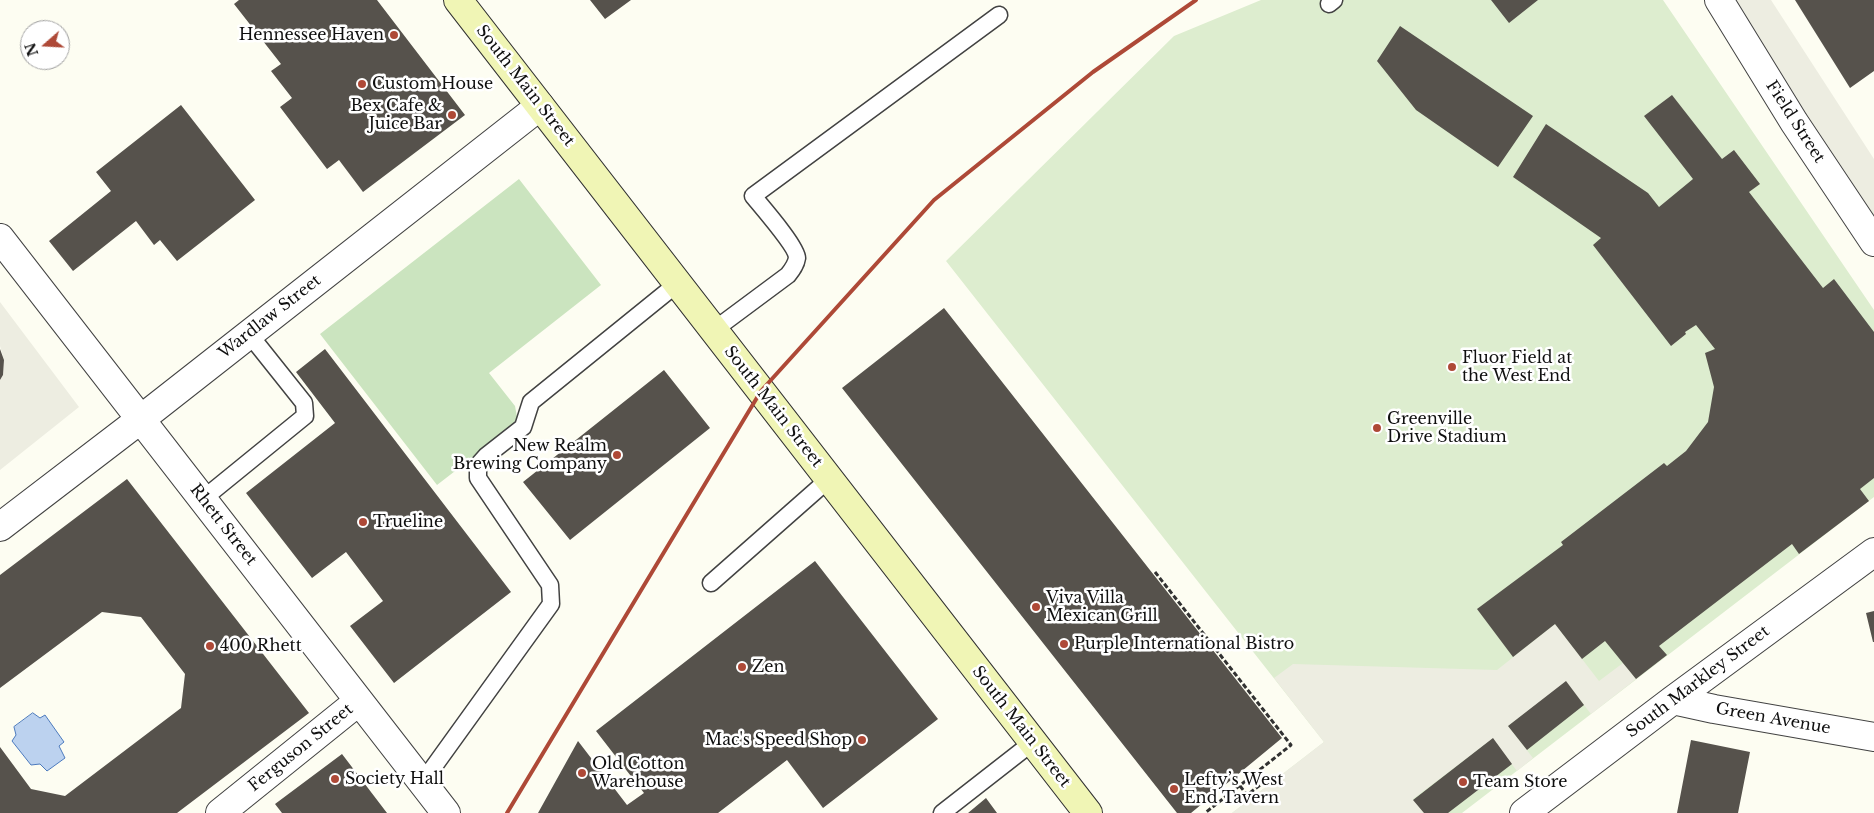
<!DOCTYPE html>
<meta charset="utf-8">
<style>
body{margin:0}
#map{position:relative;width:1874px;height:813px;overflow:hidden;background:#fdfdf2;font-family:"Libre Baskerville",serif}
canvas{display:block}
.north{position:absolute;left:20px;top:20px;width:50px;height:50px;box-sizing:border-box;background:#fff;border:1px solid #9f9f9f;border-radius:50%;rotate:251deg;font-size:14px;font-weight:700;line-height:20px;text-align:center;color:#0f0f0f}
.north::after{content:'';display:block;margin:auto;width:18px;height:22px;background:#ae4937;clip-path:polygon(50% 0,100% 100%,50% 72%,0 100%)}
</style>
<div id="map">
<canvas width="1874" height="813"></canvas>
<div class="north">N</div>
</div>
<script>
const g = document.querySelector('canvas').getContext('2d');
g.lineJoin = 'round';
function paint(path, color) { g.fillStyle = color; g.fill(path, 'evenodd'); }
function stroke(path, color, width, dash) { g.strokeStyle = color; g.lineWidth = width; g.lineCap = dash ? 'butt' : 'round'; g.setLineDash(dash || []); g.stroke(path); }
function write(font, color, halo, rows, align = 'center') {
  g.font = font + ' "Libre Baskerville",serif'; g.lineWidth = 5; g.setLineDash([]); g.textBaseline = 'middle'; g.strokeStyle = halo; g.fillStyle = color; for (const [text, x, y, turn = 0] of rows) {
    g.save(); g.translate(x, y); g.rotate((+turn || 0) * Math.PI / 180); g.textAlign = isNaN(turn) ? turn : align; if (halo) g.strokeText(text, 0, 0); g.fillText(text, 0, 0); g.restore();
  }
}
paint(new Path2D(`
 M 519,179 L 601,285 L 489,373 L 515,406 L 517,417 L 512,427 L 437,485 L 320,334 Z`), '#cbe4bf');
paint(new Path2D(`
 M 1261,0 L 1663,0 L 1874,310 L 1874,497 L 1462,813 L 1232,813 L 1324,742 L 946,261 L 1174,36 Z`), '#ddedcf');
paint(new Path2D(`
 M 1710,0 L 1771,0 L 1874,159 L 1874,250 Z
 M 0,302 L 79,407 L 0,470 L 0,380 L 3,375 L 4,360 L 0,346 Z
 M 1555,624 L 1599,681 L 1623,663 L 1636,679 L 1591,714 L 1566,682 L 1508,726 L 1533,758 L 1517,771 L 1492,739 L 1413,799 L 1424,813 L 1232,813 L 1324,742 L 1274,678 L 1293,664 L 1497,670 Z`), '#edede1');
const water = new Path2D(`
 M 33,713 L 40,718 L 45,715 L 64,742 L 59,746 L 65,758 L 47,771 L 40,764 L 31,765 L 12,741 L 16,735 L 14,727 Z`);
paint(water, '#bcd2ef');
stroke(water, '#4c7abd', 1);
paint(new Path2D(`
 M 239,0 L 377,0 L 465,115 L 363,192 L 339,160 L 327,169 L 280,107 L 292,98 L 271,71 L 281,64 L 234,4 Z
 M 590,0 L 631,0 L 605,19 Z
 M 1491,0 L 1538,0 L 1509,23 Z
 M 1795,0 L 1874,0 L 1874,71 L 1850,88 Z
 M 1400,26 L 1533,116 L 1498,167 L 1416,110 L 1377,61 Z
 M 1672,95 L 1722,159 L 1734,150 L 1760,184 L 1749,192 L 1823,288 L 1834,279 L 1874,332 L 1874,478 L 1860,489 L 1869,501 L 1799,554 L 1792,544 L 1659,646 L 1667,655 L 1636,679 L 1605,641 L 1582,659 L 1555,624 L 1513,657 L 1477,609 L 1563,545 L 1561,542 L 1664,463 L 1667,466 L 1686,451 L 1708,422 L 1714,387 L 1705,353 L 1715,349 L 1696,325 L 1685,332 L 1686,334 L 1671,346 L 1593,245 L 1601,238 L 1513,177 L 1546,124 L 1648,193 L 1659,207 L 1693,179 L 1644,116 Z
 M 181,105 L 255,200 L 177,261 L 160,240 L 154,245 L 136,221 L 73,271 L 49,241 L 111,191 L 96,172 Z
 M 944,308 L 1282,738 L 1191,813 L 1177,813 L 842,388 Z
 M 0,349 L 4,360 L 3,375 L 0,380 Z
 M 325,349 L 511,592 L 394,683 L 350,626 L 383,601 L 346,552 L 312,578 L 246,493 L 335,423 L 296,372 Z
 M 664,370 L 710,428 L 570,540 L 523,482 Z
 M 127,479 L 309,713 L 177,813 L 0,813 L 0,747 L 31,789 L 65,796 L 181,708 L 185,674 L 141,617 L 102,612 L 0,688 L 0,575 Z
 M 815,561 L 938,719 L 823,808 L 787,760 L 718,813 L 538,813 L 578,741 L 627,805 L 644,793 L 596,731 Z
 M 1874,611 L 1874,642 L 1873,642 L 1866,613 Z
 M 1566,681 L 1584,705 L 1527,750 L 1508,726 Z
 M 1493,738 L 1512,764 L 1448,813 L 1424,813 L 1413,800 Z
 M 1691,740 L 1750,752 L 1738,813 L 1677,813 Z
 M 342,754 L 387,813 L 282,813 L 275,804 Z
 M 986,798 L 997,813 L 968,813 Z`), '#56524c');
const lane = new Path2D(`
 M 1329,4 L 1334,0
 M 714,330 L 788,275 C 792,270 796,265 797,258 C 797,247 762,207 753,196 L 999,15
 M 203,499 L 305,416 L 304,403 L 249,334
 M 711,583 L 829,479
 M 422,783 L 551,604 L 550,585 L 478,478 L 478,465 L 486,456 L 523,427 L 531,402 L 678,283
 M 942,813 L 1033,742`);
const street = new Path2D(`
 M 1719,0 L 1794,122 L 1874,242
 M 0,238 L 446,813
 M 0,527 L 141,419 L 540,106
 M 1673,700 L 1714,709 L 1874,737
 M 220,813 L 359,701
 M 1524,813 L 1673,700 L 1874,552`);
const secondary = new Path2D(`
 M 458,0 L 1088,813`);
stroke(lane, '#424242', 19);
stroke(street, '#424242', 30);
stroke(secondary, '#313131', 30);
stroke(new Path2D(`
 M 1155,572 L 1291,745 L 1205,813
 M 1240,786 L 1247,795 L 1268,779 L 1271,783`), '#313131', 3, [5, 2.5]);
stroke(lane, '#fff', 16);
stroke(street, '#fff', 28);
stroke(secondary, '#f0f5b5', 28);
stroke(new Path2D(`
 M 507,813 L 761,391 L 934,200 L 1093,72 L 1196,0`), '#ae4937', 4);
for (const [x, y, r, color] of [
 [394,35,5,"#ae4937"],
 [362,84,5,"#ae4937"],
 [452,115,5,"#ae4937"],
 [1452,367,5,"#ae4937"],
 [1377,428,5,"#ae4937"],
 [617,455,5,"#ae4937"],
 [363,522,5,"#ae4937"],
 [1036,607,5,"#ae4937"],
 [1064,644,5,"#ae4937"],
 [210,646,5,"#ae4937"],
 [742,667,5,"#ae4937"],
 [862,740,5,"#ae4937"],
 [582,773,5,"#ae4937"],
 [335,779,5,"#ae4937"],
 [1463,782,5,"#ae4937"],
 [1174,789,5,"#ae4937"]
]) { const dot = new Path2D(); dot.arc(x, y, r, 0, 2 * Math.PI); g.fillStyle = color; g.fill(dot); stroke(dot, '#fff', 2); }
write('16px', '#0f0f0f', '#fff', [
 ["Hennessee Haven",384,35,"right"],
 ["Custom House",372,84],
 ["Bex Cafe &",442,106,"right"],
 ["Juice Bar",442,124,"right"],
 ["Fluor Field at",1462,358],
 ["the West End",1462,376],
 ["Greenville",1387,419],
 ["Drive Stadium",1387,437],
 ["New Realm",607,446,"right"],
 ["Brewing Company",607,464,"right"],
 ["Trueline",373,522],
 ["Viva Villa",1046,598],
 ["Mexican Grill",1046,616],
 ["Purple International Bistro",1074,644],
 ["400 Rhett",220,646],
 ["Zen",752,667],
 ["Mac's Speed Shop",852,740,"right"],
 ["Old Cotton",592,764],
 ["Warehouse",592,782],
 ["Society Hall",345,779],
 ["Lefty’s West",1184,780],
 ["End Tavern",1184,798],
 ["Team Store",1473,782]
], 'left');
write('16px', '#0f0f0f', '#fff', [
 ["South Main Street",525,86,52],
 ["Field Street",1795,122,57],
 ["Wardlaw Street",270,317,-38],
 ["South Main Street",773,407,52],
 ["Rhett Street",223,525,52],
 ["South Markley Street",1698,682,-37],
 ["Green Avenue",1773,719,10],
 ["South Main Street",1021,727,52],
 ["Ferguson Street",301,748,-39]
]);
</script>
